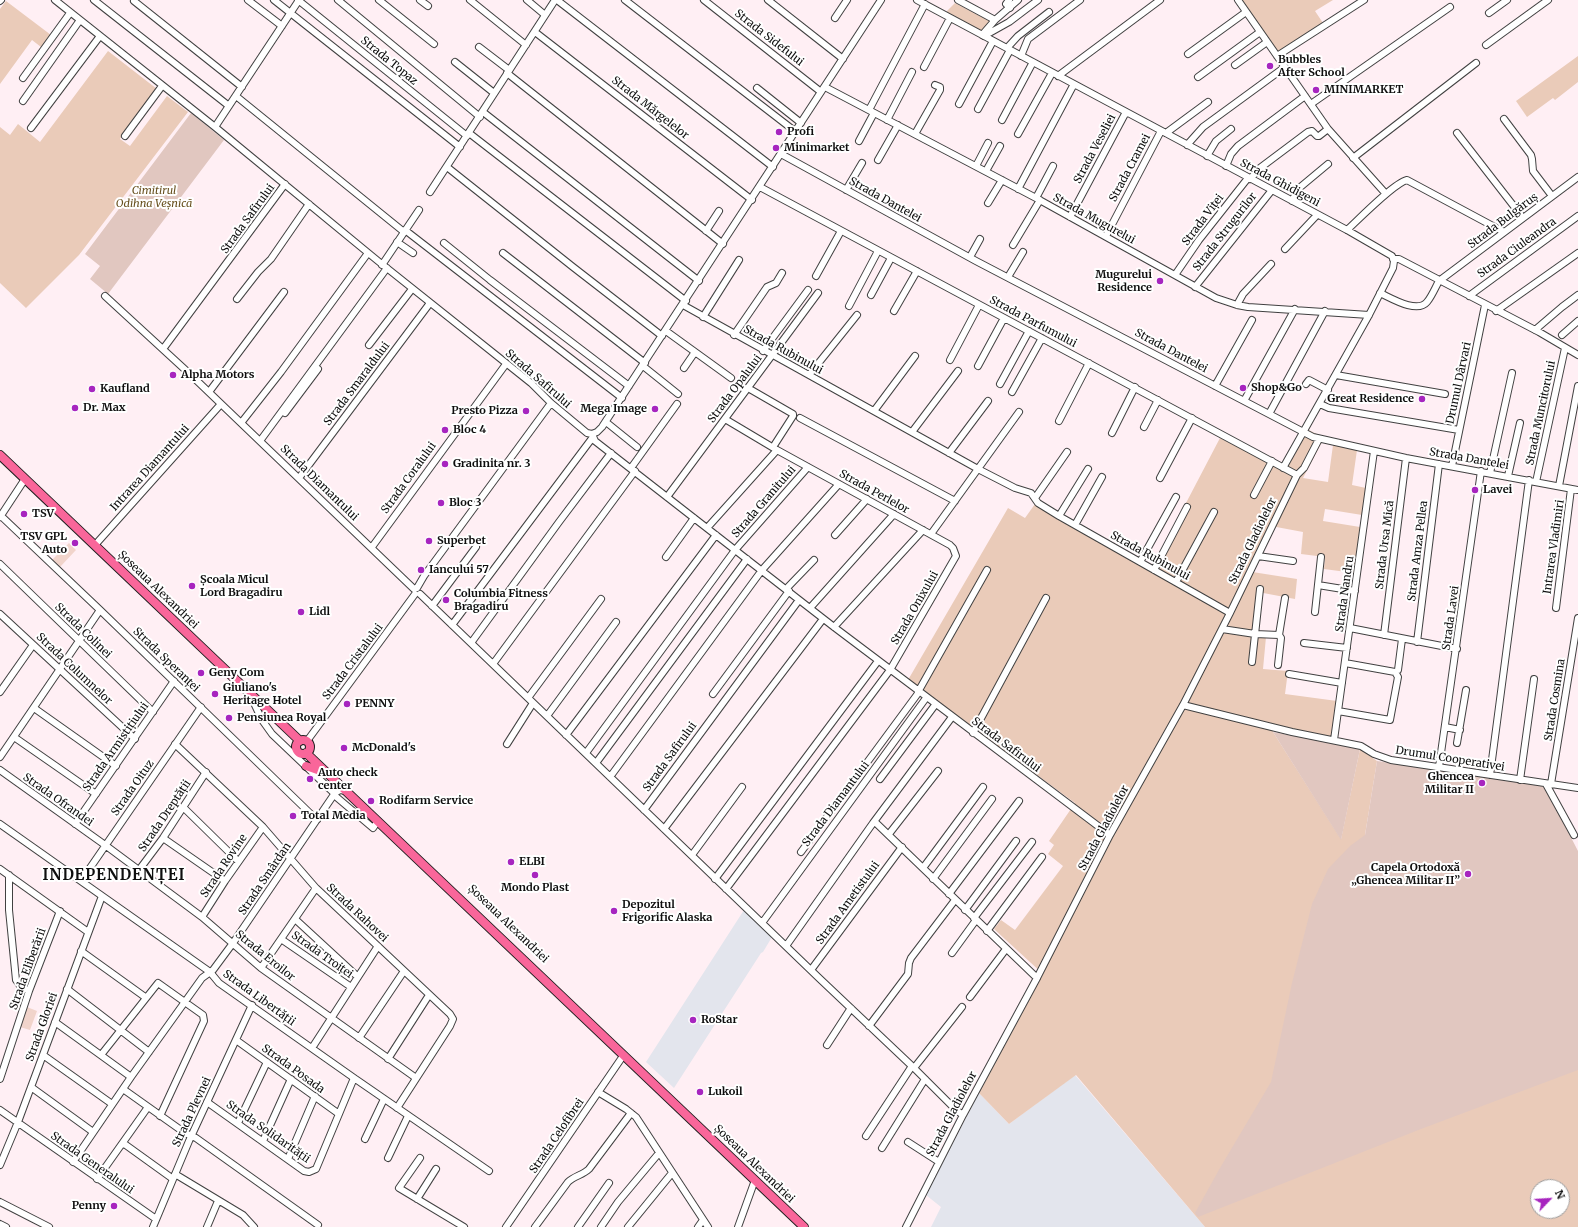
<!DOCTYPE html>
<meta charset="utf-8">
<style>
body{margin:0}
#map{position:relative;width:1578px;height:1227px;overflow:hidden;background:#ffeff4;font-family:Merriweather,serif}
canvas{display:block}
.north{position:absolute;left:1530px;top:1179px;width:40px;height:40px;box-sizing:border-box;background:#fff;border:1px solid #9f9f9f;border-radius:50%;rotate:65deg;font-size:11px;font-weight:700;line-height:16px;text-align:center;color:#0e0e0e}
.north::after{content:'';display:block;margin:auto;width:14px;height:18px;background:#a725bf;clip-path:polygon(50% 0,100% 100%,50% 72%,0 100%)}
</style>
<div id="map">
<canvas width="1578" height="1227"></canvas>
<div class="north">N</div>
</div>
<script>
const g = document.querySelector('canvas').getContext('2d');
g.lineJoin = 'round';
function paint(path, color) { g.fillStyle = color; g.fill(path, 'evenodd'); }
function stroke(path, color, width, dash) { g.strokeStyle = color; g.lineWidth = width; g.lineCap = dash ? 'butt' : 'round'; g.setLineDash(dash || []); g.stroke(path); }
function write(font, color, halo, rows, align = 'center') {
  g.font = font + ' Merriweather,serif'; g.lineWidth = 4; g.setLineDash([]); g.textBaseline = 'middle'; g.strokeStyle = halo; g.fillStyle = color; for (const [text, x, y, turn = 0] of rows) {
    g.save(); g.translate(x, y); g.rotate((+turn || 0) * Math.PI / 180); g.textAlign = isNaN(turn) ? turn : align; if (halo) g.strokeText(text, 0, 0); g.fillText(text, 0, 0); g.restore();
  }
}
paint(new Path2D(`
 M 744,910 L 772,937 L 763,952 L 761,953 L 674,1088 L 646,1062 Z
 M 1075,1075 L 1205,1227 L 931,1227 L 941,1207 L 926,1195 L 979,1093 L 1009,1124 Z`), '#e3e5ed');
paint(new Path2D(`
 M 1241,0 L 1333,0 L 1315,11 L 1323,23 L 1278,53 Z
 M 6,1 L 51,35 L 41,47 L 32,40 L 0,84 L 0,9 Z
 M 955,3 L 991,22 L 981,31 L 947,13 L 947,11 Z
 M 108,51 L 157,89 L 120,139 L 130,146 L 167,96 L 188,112 L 79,255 L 26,308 L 0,283 L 0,127 L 10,135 L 18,124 L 40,142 Z
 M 1578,56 L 1578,82 L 1555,100 L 1553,98 L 1527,117 L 1516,101 Z
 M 1309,430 L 1324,438 L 1303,478 L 1328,482 L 1333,445 L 1357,450 L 1352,485 L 1366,488 L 1362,515 L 1325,509 L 1323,521 L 1360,527 L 1354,573 L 1324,569 L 1325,557 L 1301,554 L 1303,532 L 1271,526 L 1246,571 L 1297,579 L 1295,599 L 1258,592 L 1253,635 L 1266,637 L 1263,669 L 1288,671 L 1285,694 L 1337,701 L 1331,738 L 1274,725 L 1273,732 L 1341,839 L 1360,749 L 1377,761 L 1365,835 L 1578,940 L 1578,1227 L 1205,1227 L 1076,1075 L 1009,1124 L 979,1093 L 1043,974 L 994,929 L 1001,920 L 1015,930 L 1063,866 L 1048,854 L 1054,845 L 1049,841 L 1075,803 L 908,680 L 1008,508 L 1025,518 L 1035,504 L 1152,568 L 1220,438 L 1284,470 ZM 1538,1187 L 1562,1187 L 1562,1211 L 1538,1211 Z`), '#eacbb9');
paint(new Path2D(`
 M 191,113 L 224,140 L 108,294 L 90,279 L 100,266 L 85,254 Z
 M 1273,732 L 1360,749 L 1341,840 Z
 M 1377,761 L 1544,785 L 1578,851 L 1578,1070 L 1421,1129 L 1198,1217 L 1195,1213 L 1220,1168 L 1271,1082 L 1292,983 L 1312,904 L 1328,869 L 1350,846 L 1365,835 Z`), '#e1c7c0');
paint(new Path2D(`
 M 69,543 L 76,550 L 60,567 L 52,560 Z
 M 27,1007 L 37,1011 L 30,1030 L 20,1027 Z`), '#f1d4cb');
const minor = new Path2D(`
 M 55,0 L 215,127 L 378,261 L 531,383 L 551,403 L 587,433 L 592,434 L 595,441 L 834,627 L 1110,835
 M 94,0 L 229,106
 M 248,0 L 282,26
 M 274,0 L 460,147
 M 298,0 L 467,136
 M 338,0 L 480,117
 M 379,0 L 434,44
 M 420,0 L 428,6
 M 470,0 L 526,45
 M 527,0 L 545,15
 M 557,0 L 773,167
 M 625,0 L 796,132
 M 704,0 L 821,92
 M 768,0 L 843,59
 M 917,0 L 1347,230 L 1392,256 L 1394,261 L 1393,268 L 1369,315 L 1283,468
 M 958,0 L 995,20
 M 1009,0 L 1006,4 L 1010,8
 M 1238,0 L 1328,129 L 1386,194
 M 0,1 L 1,0
 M 134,1 L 242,87
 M 1489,13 L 1507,0
 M 835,18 L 847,0
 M 535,32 L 752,200
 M 982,35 L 995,20 L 1018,0
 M 984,36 L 1009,22 L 1038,0
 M 1486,45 L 1548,0
 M 479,47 L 509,70
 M 1007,48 L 1018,36 L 1049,12
 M 1188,54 L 1246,12
 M 1021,56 L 1028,39 L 1080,0
 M 1277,56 L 1364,0
 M 455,62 L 494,93
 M 1235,65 L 1267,42
 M 924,67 L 950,18
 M 507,73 L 723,244
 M 1058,76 L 1160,0
 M 1198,77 L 1260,32
 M 23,78 L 70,13
 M 825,87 L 1036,198 L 1216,298 L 1237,305 L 1248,307 L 1369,315
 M 757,88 L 801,123
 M 236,96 L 404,232
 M 23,101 L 80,20
 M 959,104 L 993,41
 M 1311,104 L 1450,7
 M 978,109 L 1010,50
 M 869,110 L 925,4
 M 483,112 L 699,281
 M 1504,119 L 1531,155 L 1532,159 L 1533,171 L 1552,196
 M 887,120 L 912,72
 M 1002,120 L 1033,62
 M 215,127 L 299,0
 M 31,128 L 100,36
 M 469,133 L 686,301
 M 1166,133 L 1208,102
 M 1457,133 L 1523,218
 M 915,134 L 940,90 L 940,87 L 935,85
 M 1018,134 L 1052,73
 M 125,136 L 162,86
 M 859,141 L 874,113
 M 1187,145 L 1203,127 L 1285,67
 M 781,154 L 976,261 L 1313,437 L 1406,458 L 1578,490
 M 1207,156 L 1216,141 L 1231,129
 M 1353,158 L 1476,63
 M 878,160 L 898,125
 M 976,166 L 988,143
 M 1226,166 L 1231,154 L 1238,146 L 1305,96
 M 447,167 L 573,267 L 662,336
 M 986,171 L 1000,146
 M 1250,179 L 1260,168 L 1308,132 L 1312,131 L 1317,136 L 1319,136 L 1328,129
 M 760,187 L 1297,475
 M 1018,189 L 1074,84
 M 846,190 L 862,163
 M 430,192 L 555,0
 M 1036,198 L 1053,166
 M 1292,201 L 1298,189 L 1328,164
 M 988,203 L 1002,180
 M 1070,217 L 1126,112
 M 405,230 L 622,398
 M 1347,230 C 1358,220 1394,183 1407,180 L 1504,232
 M 706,231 L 719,211
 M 1106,236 L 1161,131
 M 397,242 L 413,253
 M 444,243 L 490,280 L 629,386
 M 1013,245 L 1040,200
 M 1285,249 L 1317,215
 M 503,253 L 645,363
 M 970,257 L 980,239
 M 1393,259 L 1399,259 L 1539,332 L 1578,355
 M 382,265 L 419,210
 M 1175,275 L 1199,240 L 1248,178
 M 816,276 L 841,231
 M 1008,277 L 1023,252
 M 1195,287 L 1272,190
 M 1380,293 C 1391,298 1417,314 1427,302 C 1432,296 1435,288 1439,281 L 1578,177
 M 871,295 L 891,258
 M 105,296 L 192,376 L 414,589
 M 1469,296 L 1578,216
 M 237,299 L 258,272 L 271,259 L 309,204
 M 683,305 L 978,469 L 1015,488 L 1031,493 L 1038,503 L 1059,516 L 1230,613
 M 1237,305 L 1243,294 L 1271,264
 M 849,306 L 878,251
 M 894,311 L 917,271
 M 1496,311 L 1578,253
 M 703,317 L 739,260
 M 1535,330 L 1562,307 L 1578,295
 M 666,331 L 731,378
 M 734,335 L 767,287 L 776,283 L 782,273
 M 1562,335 L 1578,321
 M 369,345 L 412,289
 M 163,349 L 285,184
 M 763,351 L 808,290
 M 950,360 L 979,305
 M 643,366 L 678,394
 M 978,366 L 1004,318
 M 684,368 L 695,352
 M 809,375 L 857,315
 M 1336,375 L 1445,394
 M 1000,384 L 1029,331
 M 1306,384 L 1309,380 L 1328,390
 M 1215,386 L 1252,320
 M 748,388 L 793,414 L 793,416 L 775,444
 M 209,392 L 284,292
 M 1012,392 L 1042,338
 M 1244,401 L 1295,309
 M 1320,404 L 1329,408 L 1459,430
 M 874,411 L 915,356
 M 285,413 L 318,369
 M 1269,414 L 1325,311
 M 800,418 L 955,501
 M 725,419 L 777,450 L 950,545 L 953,548 L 956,556 L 890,670 L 726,889
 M 1059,421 L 1089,363
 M 606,422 L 637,447
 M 241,423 L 281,372 L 368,253
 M 1144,427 L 1158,400
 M 912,432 L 958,371
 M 1112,433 L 1135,387
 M 592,434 L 597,432 L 602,427 L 881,0
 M 260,441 L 387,268
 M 949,453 L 988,401
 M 1452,466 L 1485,305
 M 631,468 L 677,404
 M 1490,473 L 1512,373
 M 1508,476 L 1520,423
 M 299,478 L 430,303
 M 1160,478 L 1192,418
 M 1536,482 L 1565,348
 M 1559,486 L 1578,386
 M 1254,495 L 1272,461
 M 667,497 L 818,293
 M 1035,498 L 1067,452
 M 0,515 L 100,610 L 317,820
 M 1059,516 L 1088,469
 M 0,517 L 23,482
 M 1075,525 L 1102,477
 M 707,528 L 777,450
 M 931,534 L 1019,412
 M 835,535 L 867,499
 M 95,545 L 221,404
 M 372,547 L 506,364
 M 1258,556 L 1293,561
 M 666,557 L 694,518
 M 1140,562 L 1176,497
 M 0,564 L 153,712
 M 1154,570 L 1187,507
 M 1176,582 L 1214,512
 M 1318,585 L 1355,591
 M 417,588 L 424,576 L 551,403
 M 786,589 L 814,560
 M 420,594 L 820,979 L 914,1068 L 956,1110 L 963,1115
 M 432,606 L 476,547
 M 810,608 L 894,514
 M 1556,608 L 1571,489
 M 1315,612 L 1321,557
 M 0,614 L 135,739
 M 452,625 L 593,437
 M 834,627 L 923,530
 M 1350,628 L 1457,649
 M 1222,629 L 1255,634 L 1279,635 L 1285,598
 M 1384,635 L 1406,458
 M 1417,642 L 1439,464
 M 471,643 L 559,522 L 611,453
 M 1304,643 L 1347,648
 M 1252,662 L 1260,589
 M 493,664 L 635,471
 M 1278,665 L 1281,638 L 1279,635
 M 1398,670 L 1402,639
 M 1289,674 L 1342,683
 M 0,692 L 33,645
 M 918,692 L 987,570
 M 713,694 L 789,591
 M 528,698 L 601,599
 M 254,703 L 262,720 L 272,734 L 335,794
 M 1183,705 L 1292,732 L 1361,746 L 1374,754 L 1391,760 L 1578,788
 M 34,708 L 116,766
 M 1338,711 L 1390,720 L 1398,677 L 1395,672 L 1345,663
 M 547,716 L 616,622
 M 1445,727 L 1460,730
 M 973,733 L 1046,598
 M 566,735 L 716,535
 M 14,737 L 96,794
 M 1334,740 L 1374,451
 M 307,741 L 415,594
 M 1457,743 L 1466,690
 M 175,744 L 263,827 L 316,888 L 450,1014 L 453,1019 L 450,1026 L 397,1108
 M 507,744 L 533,703
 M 586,753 L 735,550 L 808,467
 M 0,757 L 100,610
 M 596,763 L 747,559
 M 1439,767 L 1481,471
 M 0,770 L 105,845 L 202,917 L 261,968 L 416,1078
 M 1490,775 L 1529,480
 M 610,777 L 762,570 L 839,484
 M 880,779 L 935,705
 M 1520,780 L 1534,679
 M 1546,784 L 1574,835
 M 1551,784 L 1578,618
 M 334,795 L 373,828 L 378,821
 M 183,807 L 238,861
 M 644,810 L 799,600
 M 875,822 L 1037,978
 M 0,824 L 210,972 L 219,983 L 354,1078 L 489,1171
 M 75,824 L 174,681
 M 664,829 L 823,619
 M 889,834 L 938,771
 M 163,838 L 225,881
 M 801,852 L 919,692
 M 692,855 L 742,787
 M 923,868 L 983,787
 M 0,869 L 88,932
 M 139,870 L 163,838 L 206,772
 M 9,875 L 9,910 L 16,980 L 21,987 L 29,991
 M 715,879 L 878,661
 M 933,879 L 992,799
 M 81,881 L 201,707
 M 949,894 L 1019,801
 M 965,910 L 1016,841
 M 202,917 L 225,881 L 263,827
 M 974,918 L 1032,842
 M 295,919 L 358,977
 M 762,923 L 926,698
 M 987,931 L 1042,857
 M 281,939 L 351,987
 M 786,946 L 873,823 L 952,717
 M 81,951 L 145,997
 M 952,953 L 976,920
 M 261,968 L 316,888
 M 811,970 L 902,847
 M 67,989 L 149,1052
 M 970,997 L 1006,949
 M 55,1022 L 131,1077
 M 869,1026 L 908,974 L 909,963 L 911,958 L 955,900
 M 359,1038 L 404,971
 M 236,1040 L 339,1114
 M 827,1045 L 851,1008
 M 312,1048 L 378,946
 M 43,1055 L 112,1104
 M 101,1055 L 158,983 L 203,1015 L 204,1021 L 160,1116
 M 388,1059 L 429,995
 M 914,1068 L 962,1007
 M 0,1079 L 29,991 L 60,911
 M 31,1087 L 93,1132
 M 123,1089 L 185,1133 L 196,1138 L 318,1225
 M 598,1092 L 626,1109 L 636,1117 L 708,1227
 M 207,1102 L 304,1171 L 309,1172 L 316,1169 L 354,1078
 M 0,1110 L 156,1219
 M 238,1123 L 267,1062
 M 866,1136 L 912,1066
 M 365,1139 L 384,1099
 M 263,1141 L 291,1079
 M 908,1142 L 939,1162
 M 123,1143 L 173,1179
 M 882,1148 L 925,1079
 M 388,1158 L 408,1116
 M 420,1158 L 399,1188 L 464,1227
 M 288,1159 L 315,1096
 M 73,1162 L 131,1077 L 202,978 L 213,970 L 233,943 L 335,793 L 340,790 L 346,791
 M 0,1165 L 18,1122 L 102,896
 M 175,1174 L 243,1215 L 254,1227
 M 97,1179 L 148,1107
 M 417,1199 L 436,1169
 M 0,1202 L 49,1227
 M 0,1224 L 6,1227
 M 153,1227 L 189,1141 L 252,1005
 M 207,1227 L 218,1201
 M 506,1227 L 623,1056
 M 535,1227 L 568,1182 C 574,1176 583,1175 589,1169 L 631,1113
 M 578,1227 L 609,1183
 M 601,1227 L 618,1202 L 659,1153
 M 628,1227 L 672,1173
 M 698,1227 L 703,1220
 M 738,1227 L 755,1180
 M 906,1227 L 963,1115 L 1037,978 L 1110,835 L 1183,705 L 1230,613 L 1297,475 L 1304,468 L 1319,439`);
const major = new Path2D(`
 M 0,455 L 300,741
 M296 747a7 7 0 1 1 14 0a7 7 0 1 1-14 0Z
 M 306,753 L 804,1227
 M 306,766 L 326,773`);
stroke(minor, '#414141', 8);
stroke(major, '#1f1f1f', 10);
stroke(minor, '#fff', 6);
stroke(major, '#f9669a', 8);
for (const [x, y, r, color] of [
 [1270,66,4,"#a725bf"],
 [1316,90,4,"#a725bf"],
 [779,132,4,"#a725bf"],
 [776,148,4,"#a725bf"],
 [1160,281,4,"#a725bf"],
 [173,375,4,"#a725bf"],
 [1243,388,4,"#a725bf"],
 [92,389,4,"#a725bf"],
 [1422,399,4,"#a725bf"],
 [75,408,4,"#a725bf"],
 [655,409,4,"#a725bf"],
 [526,411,4,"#a725bf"],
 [445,430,4,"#a725bf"],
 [445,464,4,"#a725bf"],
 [1475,490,4,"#a725bf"],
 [441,503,4,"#a725bf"],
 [24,514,4,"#a725bf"],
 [429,541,4,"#a725bf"],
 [75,543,4,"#a725bf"],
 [421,570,4,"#a725bf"],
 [192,586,4,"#a725bf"],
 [446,600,4,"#a725bf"],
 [301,612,4,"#a725bf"],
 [201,673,4,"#a725bf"],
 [215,694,4,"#a725bf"],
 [347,704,4,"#a725bf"],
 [229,718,4,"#a725bf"],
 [344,748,4,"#a725bf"],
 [310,779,4,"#a725bf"],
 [1482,783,4,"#a725bf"],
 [371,801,4,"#a725bf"],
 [293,816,4,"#a725bf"],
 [511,862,4,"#a725bf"],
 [1468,874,4,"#a725bf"],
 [535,875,4,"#a725bf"],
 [614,911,4,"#a725bf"],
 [693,1020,4,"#a725bf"],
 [700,1092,4,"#a725bf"],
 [114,1206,4,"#a725bf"]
]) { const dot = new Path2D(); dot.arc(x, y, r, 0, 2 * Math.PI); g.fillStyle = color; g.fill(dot); stroke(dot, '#fff', 1.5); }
write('11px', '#0e0e0e', '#fff', [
 ["Strada Sidefului",769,38,38],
 ["Strada Topaz",389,61,39],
 ["Strada Mărgelelor",650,108,38],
 ["Strada Veseliei",1095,149,-62],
 ["Strada Cramei",1130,168,-62],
 ["Strada Ghidigeni",1280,183,28],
 ["Strada Dantelei",885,200,29],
 ["Strada Safirului",248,219,-54],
 ["Strada Mugurelui",1094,219,29],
 ["Strada Viței",1203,220,-53],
 ["Strada Bulgăruș",1503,221,-37],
 ["Strada Strugurilor",1225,232,-52],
 ["Strada Ciuleandra",1517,248,-36],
 ["Strada Parfumului",1033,322,28],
 ["Strada Rubinului",783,350,29],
 ["Strada Dantelei",1171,351,28],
 ["Strada Safirului",538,379,41],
 ["Drumul Dârvari",1459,383,-78],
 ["Strada Smaraldului",357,384,-53],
 ["Strada Opalului",735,389,-53],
 ["Strada Muncitorului",1541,413,-78],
 ["Strada Dantelei",1469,459,10],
 ["Intrarea Diamantului",150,468,-48],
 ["Strada Coralului",409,478,-54],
 ["Strada Diamantului",319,483,44],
 ["Strada Perlelor",874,492,29],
 ["Strada Granitului",764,502,-49],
 ["Strada Gladiolelor",1253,541,-64],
 ["Strada Ursa Mică",1385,545,-83],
 ["Intrarea Vladimiri",1554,547,-82],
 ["Strada Amza Pellea",1418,551,-83],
 ["Strada Rubinului",1150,556,29],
 ["Șoseaua Alexandriei",158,590,44],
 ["Strada Nandru",1345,594,-82],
 ["Strada Onixului",915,608,-60],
 ["Strada Lavei",1451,618,-82],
 ["Strada Colinei",83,631,44],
 ["Strada Speranței",166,660,44],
 ["Strada Cristalului",353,662,-53],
 ["Strada Columnelor",74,669,43],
 ["Strada Cosmina",1555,700,-81],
 ["Strada Safirului",1006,745,37],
 ["Strada Armistițiului",116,747,-55],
 ["Strada Safirului",670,757,-54],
 ["Drumul Cooperativei",1450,759,9],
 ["Strada Oituz",133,788,-55],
 ["Strada Ofrandei",58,800,35],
 ["Strada Diamantului",836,804,-53],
 ["Strada Dreptății",165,816,-56],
 ["Strada Gladiolelor",1104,828,-62],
 ["Strada Rovine",224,866,-56],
 ["Strada Smârdan",265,879,-56],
 ["Strada Ametistului",848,903,-54],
 ["Strada Rahovei",357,913,43],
 ["Șoseaua Alexandriei",508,924,44],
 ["Strada Troiței",322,955,35],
 ["Strada Eroilor",265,956,39],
 ["Strada Eliberării",28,969,-70],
 ["Strada Libertății",259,998,36],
 ["Strada Gloriei",42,1027,-70],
 ["Strada Posada",293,1069,36],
 ["Strada Plevnei",192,1112,-65],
 ["Strada Gladiolelor",952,1114,-62],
 ["Strada Solidarității",268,1132,35],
 ["Strada Celofibrei",557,1136,-56],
 ["Strada Generalului",92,1163,35],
 ["Șoseaua Alexandriei",754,1164,44]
]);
write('bold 11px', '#0e0e0e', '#fff', [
 ["Bubbles",1278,60],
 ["After School",1278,73],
 ["MINIMARKET",1324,90],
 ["Profi",787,132],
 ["Minimarket",784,148],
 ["Mugurelui",1152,275,"right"],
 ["Residence",1152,288,"right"],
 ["Alpha Motors",181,375],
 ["Shop&Go",1251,388],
 ["Kaufland",100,389],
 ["Great Residence",1414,399,"right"],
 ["Dr. Max",83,408],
 ["Mega Image",647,409,"right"],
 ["Presto Pizza",518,411,"right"],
 ["Bloc 4",453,430],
 ["Gradinita nr. 3",453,464],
 ["Lavei",1483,490],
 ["Bloc 3",449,503],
 ["TSV",32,514],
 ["TSV GPL",67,537,"right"],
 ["Auto",67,550,"right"],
 ["Superbet",437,541],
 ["Iancului 57",429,570],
 ["Școala Micul",200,580],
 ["Lord Bragadiru",200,593],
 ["Columbia Fitness",454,594],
 ["Bragadiru",454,607],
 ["Lidl",309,612],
 ["Geny Com",209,673],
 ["Giuliano's",223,688],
 ["Heritage Hotel",223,701],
 ["PENNY",355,704],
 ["Pensiunea Royal",237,718],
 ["McDonald's",352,748],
 ["Auto check",318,773],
 ["center",318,786],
 ["Ghencea",1474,777,"right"],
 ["Militar II",1474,790,"right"],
 ["Rodifarm Service",379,801],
 ["Total Media",301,816],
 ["ELBI",519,862],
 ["Capela Ortodoxă",1460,868,"right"],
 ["„Ghencea Militar II”",1460,881,"right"],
 ["Mondo Plast",535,888,"center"],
 ["Depozitul",622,905],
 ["Frigorific Alaska",622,918],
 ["RoStar",701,1020],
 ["Lukoil",708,1092],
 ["Penny",106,1206,"right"]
], 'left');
write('italic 11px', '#67501e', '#fff', [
 ["Cimitirul",154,191],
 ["Odihna Veșnică",154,204]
]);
g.letterSpacing = '1px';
write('bold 15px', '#0e0e0e', '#fff', [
 ["INDEPENDENȚEI",114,876]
]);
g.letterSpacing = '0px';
</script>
